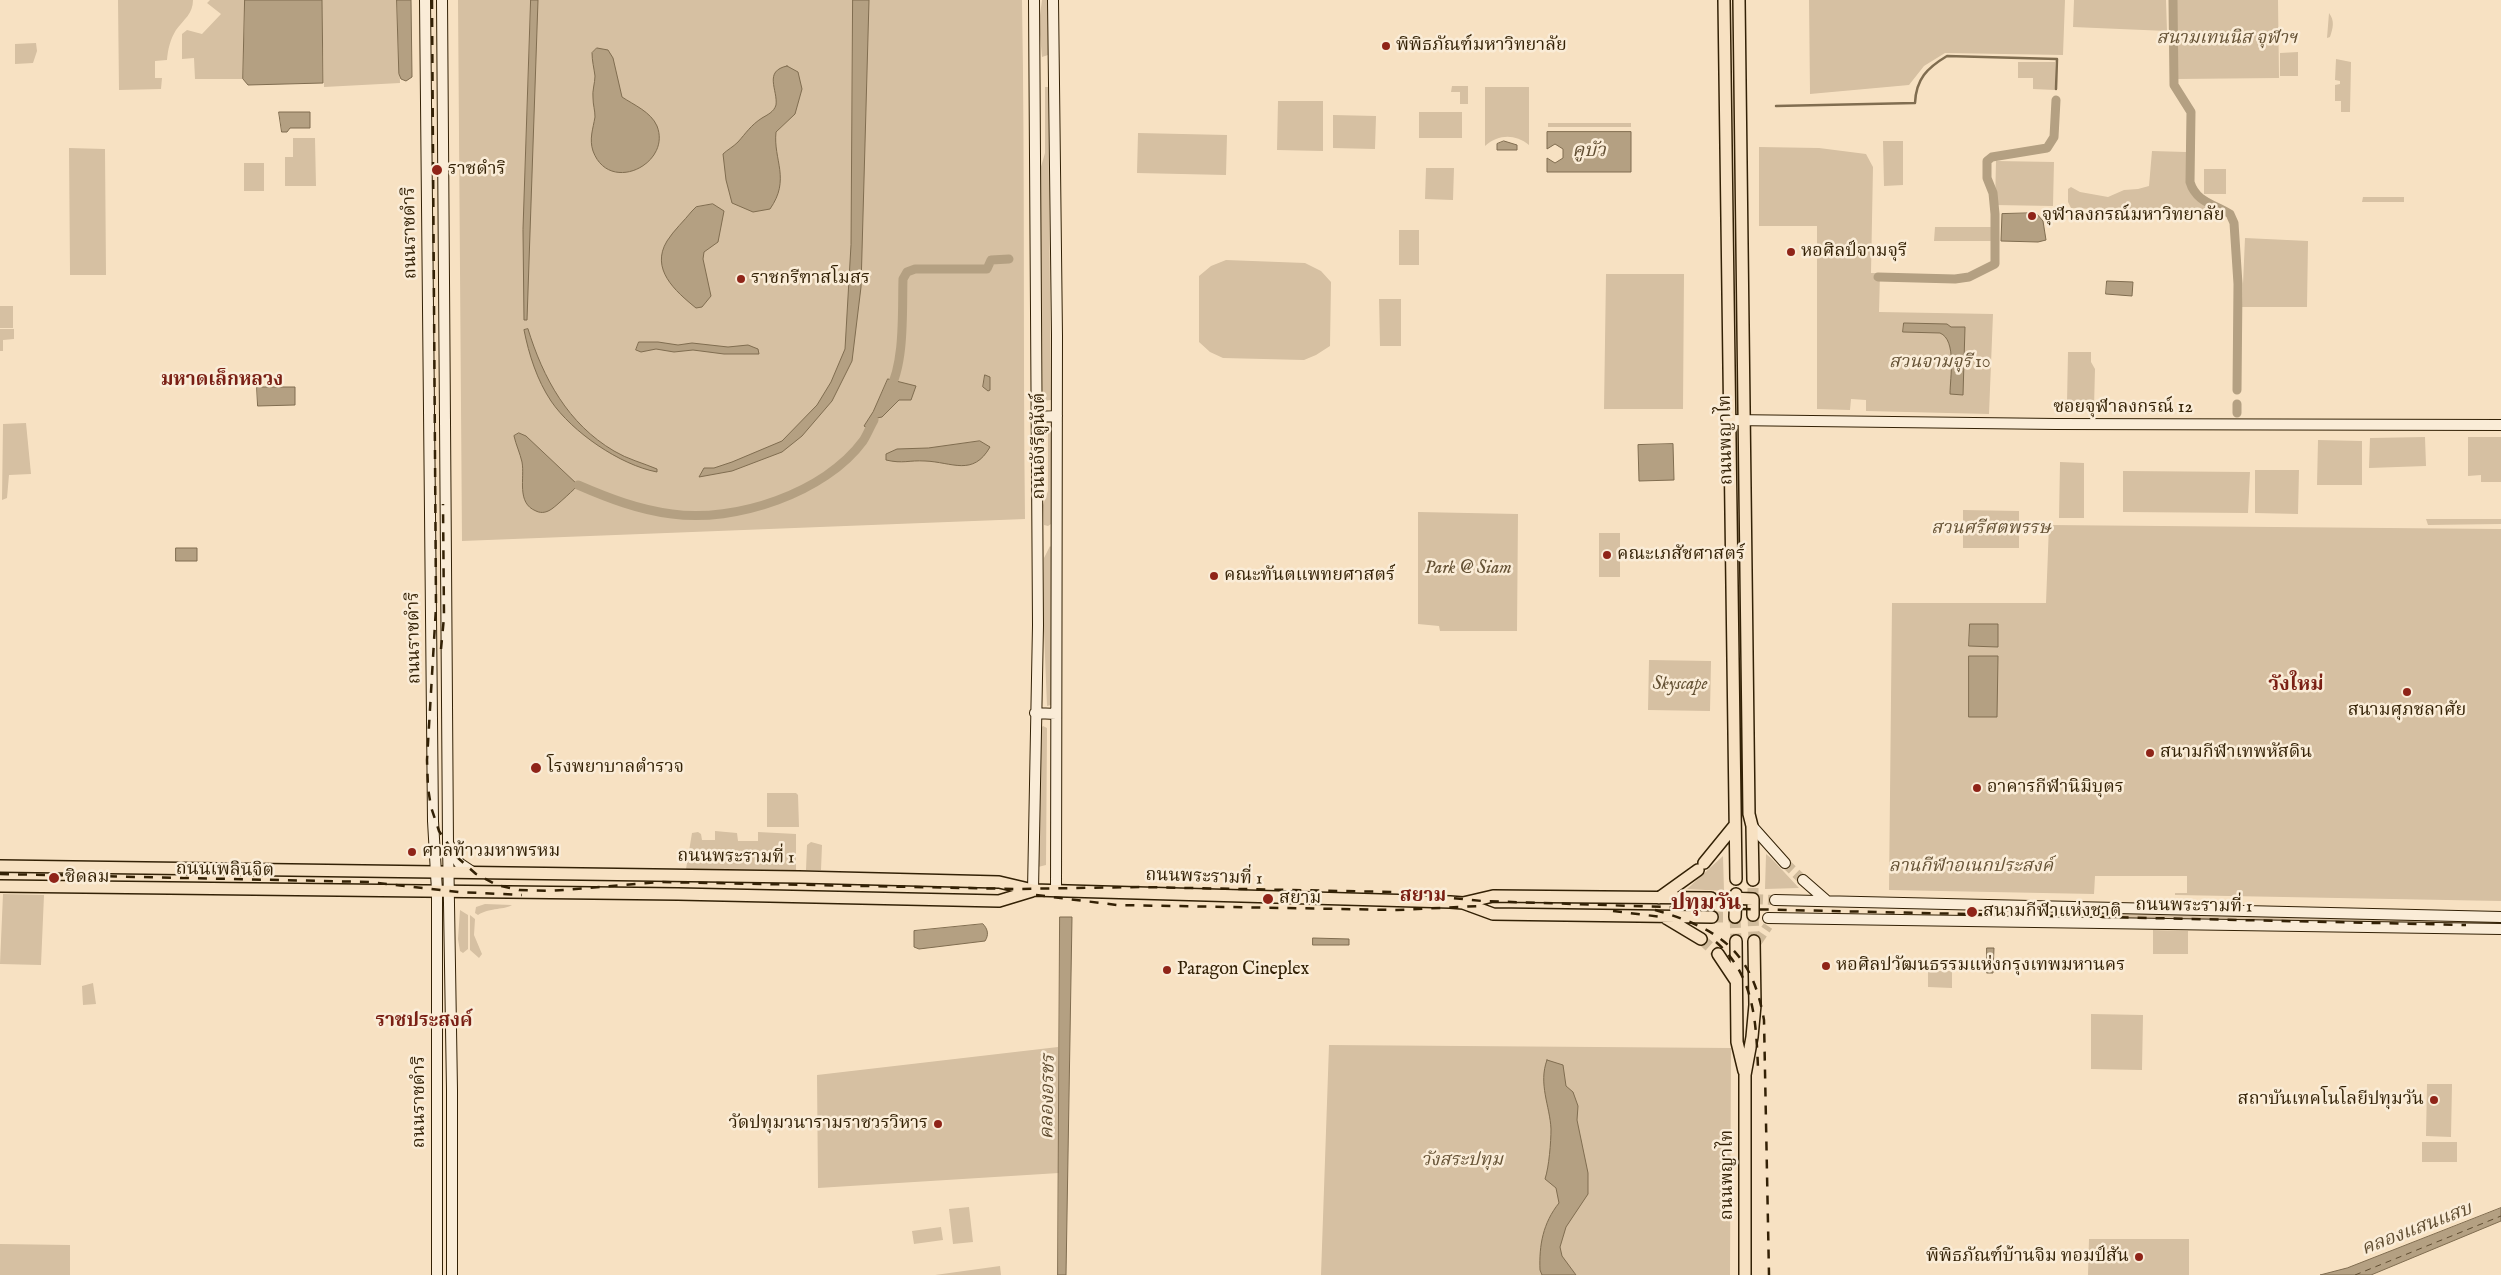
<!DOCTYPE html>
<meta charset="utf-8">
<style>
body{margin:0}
canvas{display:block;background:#f7e1c2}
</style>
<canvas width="2501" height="1275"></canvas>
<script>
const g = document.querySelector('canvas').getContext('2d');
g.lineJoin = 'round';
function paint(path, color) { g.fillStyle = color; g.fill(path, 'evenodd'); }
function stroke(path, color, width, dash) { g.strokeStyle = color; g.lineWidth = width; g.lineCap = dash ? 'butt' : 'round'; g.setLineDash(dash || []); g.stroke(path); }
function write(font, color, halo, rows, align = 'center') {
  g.font = font + ' "IM FELL English","Noto Serif Thai",serif'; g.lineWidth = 5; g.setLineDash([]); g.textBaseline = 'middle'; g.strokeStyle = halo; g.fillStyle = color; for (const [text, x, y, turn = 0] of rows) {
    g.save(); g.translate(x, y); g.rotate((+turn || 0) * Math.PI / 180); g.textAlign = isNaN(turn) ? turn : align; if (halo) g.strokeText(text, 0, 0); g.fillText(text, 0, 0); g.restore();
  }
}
paint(new Path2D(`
 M 118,0 L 193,0 C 193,14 184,19 176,30 C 170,40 168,49 167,60 L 155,61 L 155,78 L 162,78 L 161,89 L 119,90 Z
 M 210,0 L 245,0 L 243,79 L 195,79 L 194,58 L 182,59 L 182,34 L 187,30 L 202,34 L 221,14 L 207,3 Z
 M 322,0 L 397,0 L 400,83 L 324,87 Z
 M 458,0 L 1022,0 C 1025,173 1023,346 1025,519 L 462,541 Z
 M 1042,0 L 1047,0 L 1048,55 L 1042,57 L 1039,23 Z
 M 1809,0 L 2065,0 L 2063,55 L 1945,53 L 1924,66 L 1909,85 L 1810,94 Z
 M 2074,0 L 2166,0 L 2167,31 L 2073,27 Z
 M 2176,0 L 2278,0 L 2279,78 L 2177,79 Z
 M 2329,13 C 2335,21 2333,28 2330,37 L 2327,38 Z
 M 36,43 L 37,51 L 33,63 L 15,64 L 15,44 Z
 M 2298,52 L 2298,76 L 2280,76 L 2280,53 Z
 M 2336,59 L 2351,62 L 2350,112 L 2341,112 L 2341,101 L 2335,101 L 2335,85 L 2340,84 L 2340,81 L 2335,80 Z
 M 2018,62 L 2055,62 L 2055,90 L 2033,89 L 2033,78 L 2018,78 Z
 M 1452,86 L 1468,86 L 1468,104 L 1460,104 L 1460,92 L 1451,92 Z
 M 1045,87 L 1048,87 L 1051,400 L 1043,401 L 1040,170 L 1045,153 Z
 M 1485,87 L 1529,87 L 1529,145 C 1515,134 1499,134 1485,146 Z
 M 1278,101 L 1323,101 L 1323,151 L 1277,150 Z
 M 1419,112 L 1462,112 L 1462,138 L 1419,138 Z
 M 1333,115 L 1376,116 L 1375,149 L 1333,148 Z
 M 1548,123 L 1631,123 L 1631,127 L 1548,127 Z
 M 1138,133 L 1227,135 L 1226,175 L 1137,173 Z
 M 293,138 L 315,138 L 316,186 L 285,186 L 285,157 L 293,157 Z
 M 1883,141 L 1903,141 L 1903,185 L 1884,186 Z
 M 1759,147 L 1819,148 L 1866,154 L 1873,167 L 1871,273 L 1880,273 L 1879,312 L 1993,314 L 1989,414 L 1866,411 L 1866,400 L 1851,399 L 1850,410 L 1817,409 L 1817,226 L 1759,226 Z
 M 69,148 L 105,149 L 106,275 L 70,275 Z
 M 2152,151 L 2186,152 C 2186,192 2186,192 2220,215 L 2071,208 L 2068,202 L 2068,189 L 2071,187 L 2080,192 L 2108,197 L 2124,190 L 2138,189 L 2149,186 Z
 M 1996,161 L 2054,162 L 2053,206 L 1995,205 Z
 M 244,163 L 264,163 L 264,191 L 244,191 Z
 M 1426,168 L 1454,168 L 1453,200 L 1425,199 Z
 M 2204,169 L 2226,169 L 2226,194 L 2204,194 Z
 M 2363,197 L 2404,197 L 2404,202 L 2362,202 Z
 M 1935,227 L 1993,227 L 1992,241 L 1934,241 Z
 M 1399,230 L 1419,230 L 1419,265 L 1399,265 Z
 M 2245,238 L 2308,241 L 2307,307 L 2242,307 Z
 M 1226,260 L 1305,263 L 1321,271 L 1331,282 L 1330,346 L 1316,355 L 1304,360 L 1223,358 L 1210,352 L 1199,342 L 1199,276 L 1211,266 Z
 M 1606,274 L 1684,274 L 1683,409 L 1604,409 Z
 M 1379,299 L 1401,299 L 1401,346 L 1380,346 Z
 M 0,306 L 13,306 L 13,328 L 0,328 Z
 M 0,329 L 14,329 L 14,339 L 3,340 L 3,351 L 0,351 Z
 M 2068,352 L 2091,352 L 2091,362 L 2095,369 L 2094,408 L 2073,408 L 2073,403 L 2067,403 Z
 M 26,423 L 31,474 L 9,475 L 7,498 L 2,500 L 3,424 Z
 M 1050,425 L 1052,426 L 1051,524 L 1048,526 L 1044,525 L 1043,505 L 1048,491 L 1048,426 Z
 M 2425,437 L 2426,466 L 2369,468 L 2370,438 Z
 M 2468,437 L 2501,437 L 2501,482 L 2481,482 L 2481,475 L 2468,476 Z
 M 2318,440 L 2362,441 L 2362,485 L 2317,485 Z
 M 2060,462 L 2084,463 L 2084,518 L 2059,518 Z
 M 2255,470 L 2299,470 L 2298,514 L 2255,513 Z
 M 2123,471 L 2250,472 L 2248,513 L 2123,512 Z
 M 1963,510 L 2019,511 L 2019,548 L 1963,548 Z
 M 1418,512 L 1518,514 L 1517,631 L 1440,631 L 1439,626 L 1418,624 Z
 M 2426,519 L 2501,519 L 2501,524 L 2428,525 Z
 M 2049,525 L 2501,529 L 2501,901 L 2175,895 L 2175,893 L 2187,893 L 2187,876 L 2095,876 L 2094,894 L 1889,890 L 1892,603 L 2046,603 Z
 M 1599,533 L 1620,533 L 1620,577 L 1599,577 Z
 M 1050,546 L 1053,549 L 1051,705 L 1047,706 L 1044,631 L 1044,558 Z
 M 1649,660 L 1711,661 L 1710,711 L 1648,710 Z
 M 1043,726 L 1047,728 L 1046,865 L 1038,867 L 1040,729 Z
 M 767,793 L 796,793 L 798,795 L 799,827 L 767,827 Z
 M 715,831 L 737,833 L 738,841 L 758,841 L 758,832 L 796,834 L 796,870 L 686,869 L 692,833 L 698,832 L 701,834 L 702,840 L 715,840 Z
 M 811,842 L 822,845 L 821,870 L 806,870 L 807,845 Z
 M 1766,854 L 1771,858 L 1799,888 L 1765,889 Z
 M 1723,856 L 1724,891 L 1687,889 Z
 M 3,894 L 44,895 L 41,965 L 0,964 Z
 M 485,904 L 512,905 C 505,910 491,907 478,915 L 475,913 L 476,907 Z
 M 460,910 L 468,915 L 468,949 L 463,953 L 460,951 L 458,939 Z
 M 2098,910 L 2484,921 L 2501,922 L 2501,926 L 2098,919 Z
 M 470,915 L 475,919 L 474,935 L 482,954 L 479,958 L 470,950 Z
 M 2153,930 L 2188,931 L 2188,954 L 2153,954 Z
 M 1928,971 L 1952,971 L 1952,988 L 1928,987 Z
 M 93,983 L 96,1004 L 83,1005 L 82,986 Z
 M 2091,1014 L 2143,1015 L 2142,1070 L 2091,1069 Z
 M 1329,1045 L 1731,1048 L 1730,1275 L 1321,1275 Z
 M 1058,1047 L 1059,1173 L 818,1188 L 817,1075 Z
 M 2427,1084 L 2452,1084 L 2451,1137 L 2426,1136 Z
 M 2422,1142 L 2457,1142 L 2457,1162 L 2422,1162 Z
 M 969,1207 L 973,1242 L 953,1244 L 949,1209 Z
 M 941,1227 L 943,1240 L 914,1244 L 912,1231 Z
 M 2089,1239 L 2189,1239 L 2189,1275 L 2088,1275 Z
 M 0,1244 L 70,1245 L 70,1275 L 0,1275 Z
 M 1000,1266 L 1001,1275 L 935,1275 Z`), '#d6c0a2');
const water = new Path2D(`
 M 245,0 L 322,0 L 323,83 L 248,85 L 243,79 Z
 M 397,0 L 411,0 L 412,77 L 406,81 L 401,79 L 399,74 Z
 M 531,0 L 538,0 L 527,320 L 524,320 L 523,230 Z
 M 853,0 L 869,0 L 861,287 L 852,361 L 832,401 L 802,436 L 782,452 L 732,471 L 699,477 L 704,468 L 714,468 L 732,462 L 782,441 L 817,405 L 831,382 L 845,349 L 851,245 Z
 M 597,48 L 608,50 L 613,58 L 622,97 C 634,105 651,112 657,126 C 672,164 609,195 593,151 C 589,139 593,129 595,117 C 595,110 593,105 593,98 C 592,91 595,83 595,76 C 594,68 592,61 592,53 Z
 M 787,66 L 798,72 L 802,89 L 795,114 L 776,132 C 773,160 791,179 770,209 L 753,212 L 732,203 L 726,180 L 723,154 C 727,150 733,147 738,142 C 746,133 751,125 762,118 C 767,115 774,112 776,105 C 778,90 763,71 787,66 Z
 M 279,112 L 310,112 L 310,128 L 290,128 L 287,132 L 282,132 Z
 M 1631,132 L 1631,172 L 1547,172 L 1547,158 L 1555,163 L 1563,158 L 1563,149 L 1555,144 L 1547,149 L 1547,132 Z
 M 1504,141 L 1517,145 L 1517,150 L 1497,150 L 1497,144 Z
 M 713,204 L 724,211 L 718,242 L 704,252 L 703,259 L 711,296 L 702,307 L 696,308 C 675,291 650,269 667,241 C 674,230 684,221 692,211 L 696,207 Z
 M 2036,213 L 2043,221 L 2046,240 L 2038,242 L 2001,241 L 2002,214 Z
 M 2107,281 L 2133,282 L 2132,296 L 2106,294 Z
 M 1904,323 L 1947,324 L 1951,327 L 1965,327 L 1963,395 L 1950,394 C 1950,378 1957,340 1940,333 L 1903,332 Z
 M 528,329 C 543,378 568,424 614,451 C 627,459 643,463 657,469 L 657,472 C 620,465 572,432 551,401 C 537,380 529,355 524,330 Z
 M 639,342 L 658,342 L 678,345 L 692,343 L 728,347 L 748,345 L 758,349 L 759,354 L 724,354 L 693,350 L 674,352 L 656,349 L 641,352 L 636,350 Z
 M 985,375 L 990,377 L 990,390 L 988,391 L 983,387 Z
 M 888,379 L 916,386 L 911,400 L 899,400 L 882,417 L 877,418 L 870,430 L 864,426 L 873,412 Z
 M 257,387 L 295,387 L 295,405 L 258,406 Z
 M 519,433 L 526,436 L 578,485 C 577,487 556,506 553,508 C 548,512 542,514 536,511 C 516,503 525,478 522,462 C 520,453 516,445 514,436 Z
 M 980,441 L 990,447 C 973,477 952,462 925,461 C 909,460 903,464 886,460 L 886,454 L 897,449 L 928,448 Z
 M 1673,444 L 1674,480 L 1639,481 L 1638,445 Z
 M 176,548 L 197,548 L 197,561 L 176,561 Z
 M 1970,624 L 1998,624 L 1998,647 L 1969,646 Z
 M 1969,656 L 1998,656 L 1997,717 L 1969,717 Z
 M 1060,917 L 1072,917 L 1066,1275 L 1058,1275 Z
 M 983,924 C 988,929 989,935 985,941 L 919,949 L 914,947 L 914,931 Z
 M 1313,938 L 1349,939 L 1349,945 L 1313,945 Z
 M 1987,948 L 1994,948 L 1993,973 L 1987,973 Z
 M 1547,1060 L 1563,1065 L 1566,1086 L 1573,1092 L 1578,1106 L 1577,1120 L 1588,1173 L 1588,1194 L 1566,1227 L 1560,1247 L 1562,1256 L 1576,1275 L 1542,1275 L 1540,1270 C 1539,1245 1543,1223 1559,1203 L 1556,1188 L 1545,1179 C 1549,1167 1551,1142 1551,1129 C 1550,1106 1538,1084 1547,1060 Z
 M 2501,1208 L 2501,1221 L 2371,1275 L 2320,1275 L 2347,1268 Z`);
paint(water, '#b4a082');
stroke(water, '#806d50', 1);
stroke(new Path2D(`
 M 1776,106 L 1915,103 C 1916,79 1927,68 1947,56 L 2057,59 L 2056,89`), '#806d50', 2.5);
stroke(new Path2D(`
 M 2173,0 L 2174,85 L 2191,112 L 2190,182 C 2196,202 2214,204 2230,214 L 2234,223 L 2238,284 L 2237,390
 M 1878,277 L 1955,279 L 1969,277 L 1995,264 L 1995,214 L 1993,193 L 1987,178 L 1987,161 L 1992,157 L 2047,148 L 2054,137 L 2056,100
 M 889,391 C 905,363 902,311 903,279 L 907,272 L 915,269 L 987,269 L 991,260 L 1009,259
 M 2237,413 L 2237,404
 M 578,485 C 608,498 639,510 672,514 C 735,523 825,493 863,441 C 867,435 870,427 874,420`), '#b4a082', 9);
stroke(new Path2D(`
 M 2355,1275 L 2501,1216`), '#604d31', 1, [6, 5]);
stroke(new Path2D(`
 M 1785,863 L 1803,880
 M 1753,899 L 1775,900
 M 1757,942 L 1768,926`), '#d0bb9c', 10, [10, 5]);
stroke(new Path2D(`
 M 1711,898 L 1731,898
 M 1753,899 L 1753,880
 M 1753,915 L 1754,941
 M 1712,917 L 1733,917
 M 1735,917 L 1736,941
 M 1701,939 L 1718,954`), '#d0bb9c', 11, [11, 5.5]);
const secondary = new Path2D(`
 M 425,0 L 433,821 L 437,891 L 437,1275
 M 442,0 L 448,842 L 452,1090 L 452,1275
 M 1053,0 L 1057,335 L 1056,891
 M 1036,417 L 1057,416
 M 1730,420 L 2056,424 L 2501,425
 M 1035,713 L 1056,714
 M 1752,826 L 1785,863
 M 449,845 L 459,863 L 471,871
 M 1803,880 L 1827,901
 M 1033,890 L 1038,625 L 1034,0
 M 1775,900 L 2501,917
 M 1768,918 L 2501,929`);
const primary = new Path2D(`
 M 1724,0 L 1736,879
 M 1739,0 L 1749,814 L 1752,826 L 1753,880
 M 1704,863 L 1735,825
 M 0,866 L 799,877 L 999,882 L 1033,890 L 1450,902 L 1463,903 L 1493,896 L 1711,898
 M 0,886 L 678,894 L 999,901 L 1032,891
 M 1659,898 L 1698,870
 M 1731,898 L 1753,899 L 1753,915
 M 1463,903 L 1493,914 L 1712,917
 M 1735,917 L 1736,894
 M 1666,918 L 1701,939
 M 1736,941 L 1737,1042 L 1744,1071
 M 1718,954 L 1736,981
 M 1745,1275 L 1745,1075 L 1752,1037 L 1755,1005 L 1754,941`);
stroke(secondary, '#332105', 12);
stroke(primary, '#332105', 14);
stroke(secondary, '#faecd7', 10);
stroke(primary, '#f7e1c2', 11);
stroke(new Path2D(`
 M 432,0 L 436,607 L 427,760 L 428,788 L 431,807 L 439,831 L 457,857 L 476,874 L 497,885 L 519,890 L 550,891 L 661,882 L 1015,889 L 1139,887 L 1394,892 L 1482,901 L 1696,908 L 2466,925
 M 441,649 L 444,617 L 443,504
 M 0,874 L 370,882 L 459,892 L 522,895
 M 1036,895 L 1117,905 L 1397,910 L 1480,906
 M 1655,910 C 1720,929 1752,951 1764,1020 L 1769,1275
 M 1613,911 L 1662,917
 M 1716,942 C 1754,975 1756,1020 1758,1068`), '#332105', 2.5, [9, 9]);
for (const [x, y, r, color] of [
 [1386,46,5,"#8f2418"],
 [437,170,6,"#8f2418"],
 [2032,216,5,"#8f2418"],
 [1791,252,5,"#8f2418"],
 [741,279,5,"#8f2418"],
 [1607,555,5,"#8f2418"],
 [1214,576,5,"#8f2418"],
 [2407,692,5,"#8f2418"],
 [2150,753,5,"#8f2418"],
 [536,768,6,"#8f2418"],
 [1977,788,5,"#8f2418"],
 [412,852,5,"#8f2418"],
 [54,878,6,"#8f2418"],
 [1268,899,6,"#8f2418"],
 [1972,912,6,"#8f2418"],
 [1826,966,5,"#8f2418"],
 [1167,970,5,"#8f2418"],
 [2434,1100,5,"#8f2418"],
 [938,1124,5,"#8f2418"],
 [2139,1257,5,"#8f2418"]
]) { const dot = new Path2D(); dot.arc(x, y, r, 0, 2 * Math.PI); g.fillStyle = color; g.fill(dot); stroke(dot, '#faecd7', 2); }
write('italic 18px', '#645134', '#faecd7', [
 ["สนามเทนนิส จุฬาฯ",2227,39],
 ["สวนจามจุรี 10",1940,363],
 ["สวนศรีศตพรรษ",1991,529],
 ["Park @ Siam",1468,569],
 ["Skyscape",1680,685],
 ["ลานกีฬาอเนกประสงค์",1971,867],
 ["วังสระปทุม",1462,1161]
]);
write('18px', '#332105', '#faecd7', [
 ["พิพิธภัณฑ์มหาวิทยาลัย",1396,46],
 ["ราชดำริ",448,170],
 ["จุฬาลงกรณ์มหาวิทยาลัย",2042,216],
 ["หอศิลป์จามจุรี",1801,252],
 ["ราชกรีฑาสโมสร",751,279],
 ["คณะเภสัชศาสตร์",1617,555],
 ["คณะทันตแพทยศาสตร์",1224,576],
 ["สนามศุภชลาศัย",2407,711,"center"],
 ["สนามกีฬาเทพหัสดิน",2160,753],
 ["โรงพยาบาลตำรวจ",547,768],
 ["อาคารกีฬานิมิบุตร",1987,788],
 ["ศาลท้าวมหาพรหม",422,852],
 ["ชิดลม",65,878],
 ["สยาม",1279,899],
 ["สนามกีฬาแห่งชาติ",1983,912],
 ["หอศิลปวัฒนธรรมแห่งกรุงเทพมหานคร",1836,966],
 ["Paragon Cineplex",1177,970],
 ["สถาบันเทคโนโลยีปทุมวัน",2424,1100,"right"],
 ["วัดปทุมวนารามราชวรวิหาร",928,1124,"right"],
 ["พิพิธภัณฑ์บ้านจิม ทอมป์สัน",2129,1257,"right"]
], 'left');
write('18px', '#332105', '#faecd7', [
 ["ถนนราชดำริ",411,233,-91],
 ["ซอยจุฬาลงกรณ์ 12",2123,408],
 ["ถนนพญาไท",1727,440,-91],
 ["ถนนอังรีดูนังต์",1040,446,-90],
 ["ถนนราชดำริ",415,638,-91],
 ["ถนนพระรามที่ 1",736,858,1],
 ["ถนนเพลินจิต",225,871,1],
 ["ถนนพระรามที่ 1",1204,878,2],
 ["ถนนพระรามที่ 1",2194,907,1],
 ["ถนนราชดำริ",420,1102,-90],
 ["ถนนพญาไท",1728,1175,-90]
]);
write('italic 19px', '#604d31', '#faecd7', [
 ["คูบัว",1589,152],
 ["คลองอรชร",1049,1097,-89],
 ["คลองแสนแสบ",2417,1230,-21]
]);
write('bold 19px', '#7a1f14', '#faecd7', [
 ["มหาดเล็กหลวง",222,381],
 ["สยาม",1423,897],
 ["ราชประสงค์",424,1022]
]);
write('bold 20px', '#7a1f14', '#faecd7', [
 ["วังใหม่",2296,686]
]);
write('bold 22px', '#7a1f14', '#faecd7', [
 ["ปทุมวัน",1706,904]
]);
</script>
